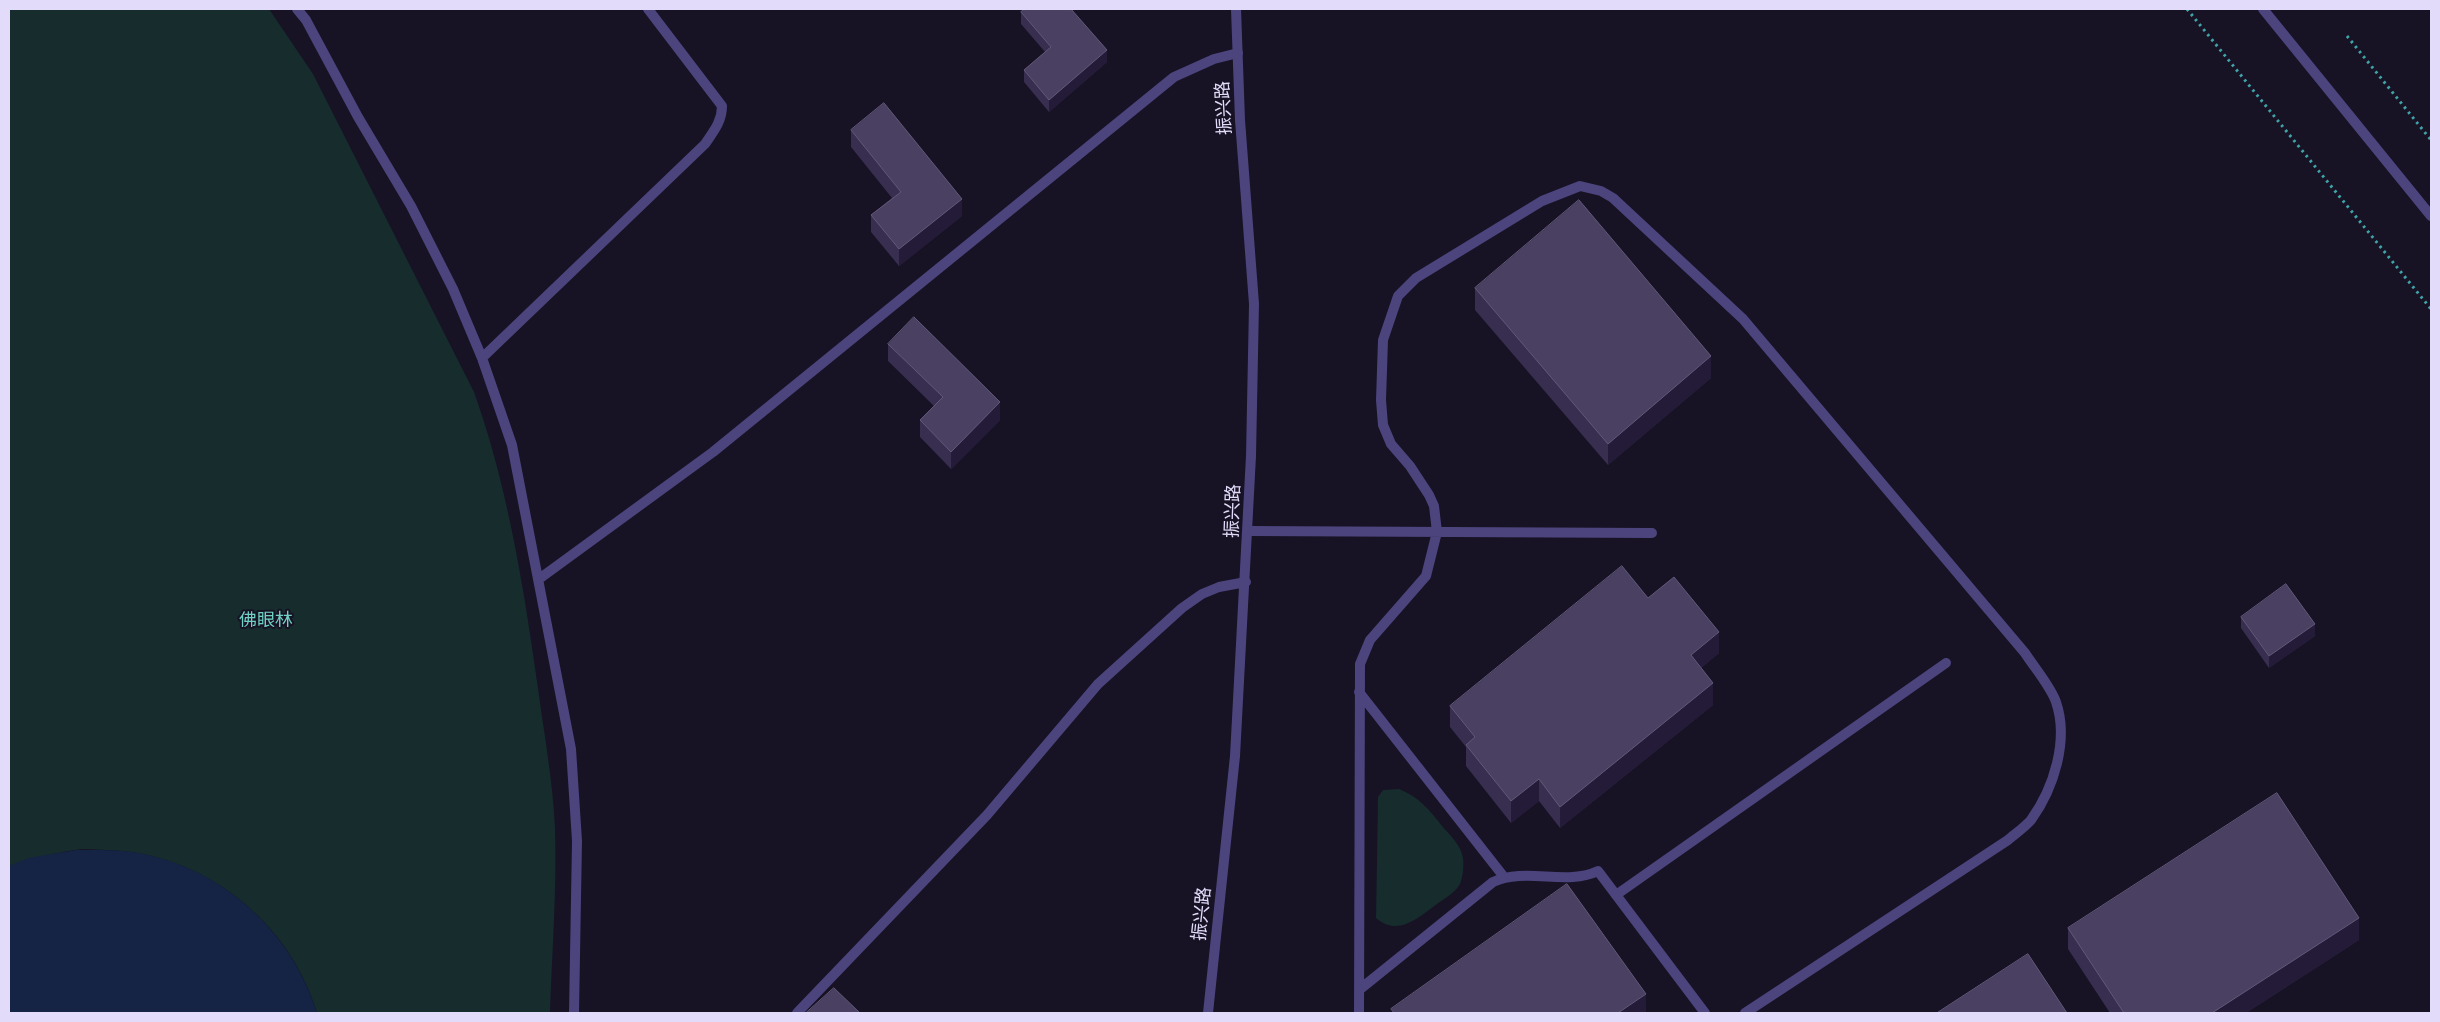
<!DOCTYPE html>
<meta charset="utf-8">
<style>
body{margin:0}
#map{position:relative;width:2440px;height:1022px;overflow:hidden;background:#171224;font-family:Mulish,sans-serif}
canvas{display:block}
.frame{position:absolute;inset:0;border:10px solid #e2dbfa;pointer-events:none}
</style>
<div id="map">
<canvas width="2440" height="1022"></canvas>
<div class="frame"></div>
</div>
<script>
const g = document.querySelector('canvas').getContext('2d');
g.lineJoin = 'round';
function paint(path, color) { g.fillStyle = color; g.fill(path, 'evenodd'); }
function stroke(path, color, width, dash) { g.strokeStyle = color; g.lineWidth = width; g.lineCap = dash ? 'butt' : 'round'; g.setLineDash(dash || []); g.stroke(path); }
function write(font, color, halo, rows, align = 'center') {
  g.font = font + ' Mulish,"Noto Sans SC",sans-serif'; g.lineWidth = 4; g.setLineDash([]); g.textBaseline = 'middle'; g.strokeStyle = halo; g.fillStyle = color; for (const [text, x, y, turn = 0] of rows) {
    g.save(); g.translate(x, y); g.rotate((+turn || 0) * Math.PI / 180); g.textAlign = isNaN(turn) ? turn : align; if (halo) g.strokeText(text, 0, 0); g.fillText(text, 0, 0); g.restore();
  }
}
paint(new Path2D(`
 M 9,9 L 269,9 L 313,74 L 474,392 C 508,487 524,589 538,688 C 544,734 553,781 555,828 C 557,889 552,952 550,1013 L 317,1013 C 290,921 202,852 106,850 C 96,850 85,848 75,850 C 53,853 31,861 9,866 Z
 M 1399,789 C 1419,797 1429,809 1442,826 C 1450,835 1461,845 1463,858 C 1464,865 1463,877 1460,884 C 1455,893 1444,899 1437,904 C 1418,918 1398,937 1376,918 L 1378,797 L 1383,790 Z`), '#162c2d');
paint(new Path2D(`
 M 76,850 C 102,850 128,849 152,856 C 230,875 294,937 317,1013 L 9,1013 L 9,866 L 29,858 Z`), '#152345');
stroke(new Path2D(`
 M 2187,9 L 2431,309
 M 2347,36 L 2431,140`), '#40a3a8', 3, [2.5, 4]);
stroke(new Path2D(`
 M 1249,531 L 1652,533
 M 1359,692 L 1504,877
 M 1616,895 L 1946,663
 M 1359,990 L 1493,882 C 1526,867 1566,886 1598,871 L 1705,1013
 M 1359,1013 L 1360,664 L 1370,640 L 1426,576 L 1437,532 L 1434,506 L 1429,495 L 1410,466 L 1391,444 L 1383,425 L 1381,400 L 1383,340 L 1398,296 L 1416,278 L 1542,201 L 1580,186 L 1601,191 L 1613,198 L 1743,319 L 2025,653 C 2034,667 2051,687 2056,702 C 2069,740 2054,788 2031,820 C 2025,827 2015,834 2008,840 L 1745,1013`), '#4c447d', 10);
stroke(new Path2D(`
 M 297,9 L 306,20 L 358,117 L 411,206 L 453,289 L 482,358 L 512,445 L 571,749 L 577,841 L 574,1013
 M 482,358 L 705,144 C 713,132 722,122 722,106 L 648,9
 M 539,579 L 713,452 L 1174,77 L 1214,59 L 1238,53
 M 797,1013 L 987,815 L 1098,684 L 1182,608 L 1202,594 L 1219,587 L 1246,582`), '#4c447d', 10);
stroke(new Path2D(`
 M 2263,9 L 2431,216
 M 1208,1013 L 1235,756 L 1251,456 L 1254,304 L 1240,120 L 1236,9`), '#4c447d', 10);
paint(new Path2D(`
 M 1021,12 L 1107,62 L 1049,112 L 1024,82 L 1024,70 L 1045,52 L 1021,24 Z
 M 851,130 L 962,216 L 899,266 L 871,232 L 871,215 L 892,198 L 851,147 Z
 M 1475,288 L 1711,378 L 1608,465 L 1475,310 Z
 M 888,344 L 1000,420 L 951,469 L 920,437 L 920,420 L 934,406 L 888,361 Z
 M 1648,598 L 1719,653 L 1701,668 L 1713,705 L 1560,828 L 1539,801 L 1511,823 L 1466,766 L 1466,747 L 1450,727 L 1450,706 Z
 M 2241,617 L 2315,636 L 2269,668 L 2241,628 Z
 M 2068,928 L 2359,940 L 2246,1013 L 2110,1013 L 2068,949 Z`), '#382e50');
paint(new Path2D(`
 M 1107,50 L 1107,62 L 1049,112 L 1049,100 Z
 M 962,199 L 962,216 L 899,266 L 899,249 Z
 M 1711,356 L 1711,378 L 1608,465 L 1608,444 Z
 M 1000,402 L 1000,420 L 951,469 L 951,452 Z
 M 2315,624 L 2315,636 L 2269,668 L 2269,656 Z
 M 1719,632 L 1719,653 L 1691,676 L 1691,655 Z
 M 1713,683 L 1713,705 L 1560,828 L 1560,807 Z
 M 1539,779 L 1539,801 L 1511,823 L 1511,801 Z
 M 2359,918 L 2359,940 L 2246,1013 L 2212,1013 Z
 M 1646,994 L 1646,1013 L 1618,1013 Z`), '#231b37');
const building = new Path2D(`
 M 1025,9 L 1071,9 L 1107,50 L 1049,100 L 1024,70 L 1051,47 L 1021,12 Z
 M 884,103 L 962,199 L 899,249 L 871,215 L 901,192 L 851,130 Z
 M 1579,200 L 1711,356 L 1608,444 L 1475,288 Z
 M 914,317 L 1000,402 L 951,452 L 920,420 L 943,397 L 888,344 Z
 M 1622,566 L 1648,598 L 1674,577 L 1719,632 L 1691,655 L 1713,683 L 1560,807 L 1539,779 L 1511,801 L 1466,745 L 1475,737 L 1450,706 Z
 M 2286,584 L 2315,624 L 2269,656 L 2241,617 Z
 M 2277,793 L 2359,918 L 2212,1013 L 2124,1013 L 2068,928 Z
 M 1567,884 L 1646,994 L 1618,1013 L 1394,1013 L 1391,1009 Z
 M 2028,954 L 2067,1013 L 1937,1013 Z
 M 834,988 L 860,1013 L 806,1013 Z`);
paint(building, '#4a4162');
stroke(building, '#62597a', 1);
write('18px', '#e2dbfa', '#171224', [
 ["振兴路",1224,108,-93],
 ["振兴路",1233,511,-88],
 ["振兴路",1202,914,-84]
]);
write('18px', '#70d0c3', '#171224', [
 ["佛眼林",266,621]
]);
</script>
